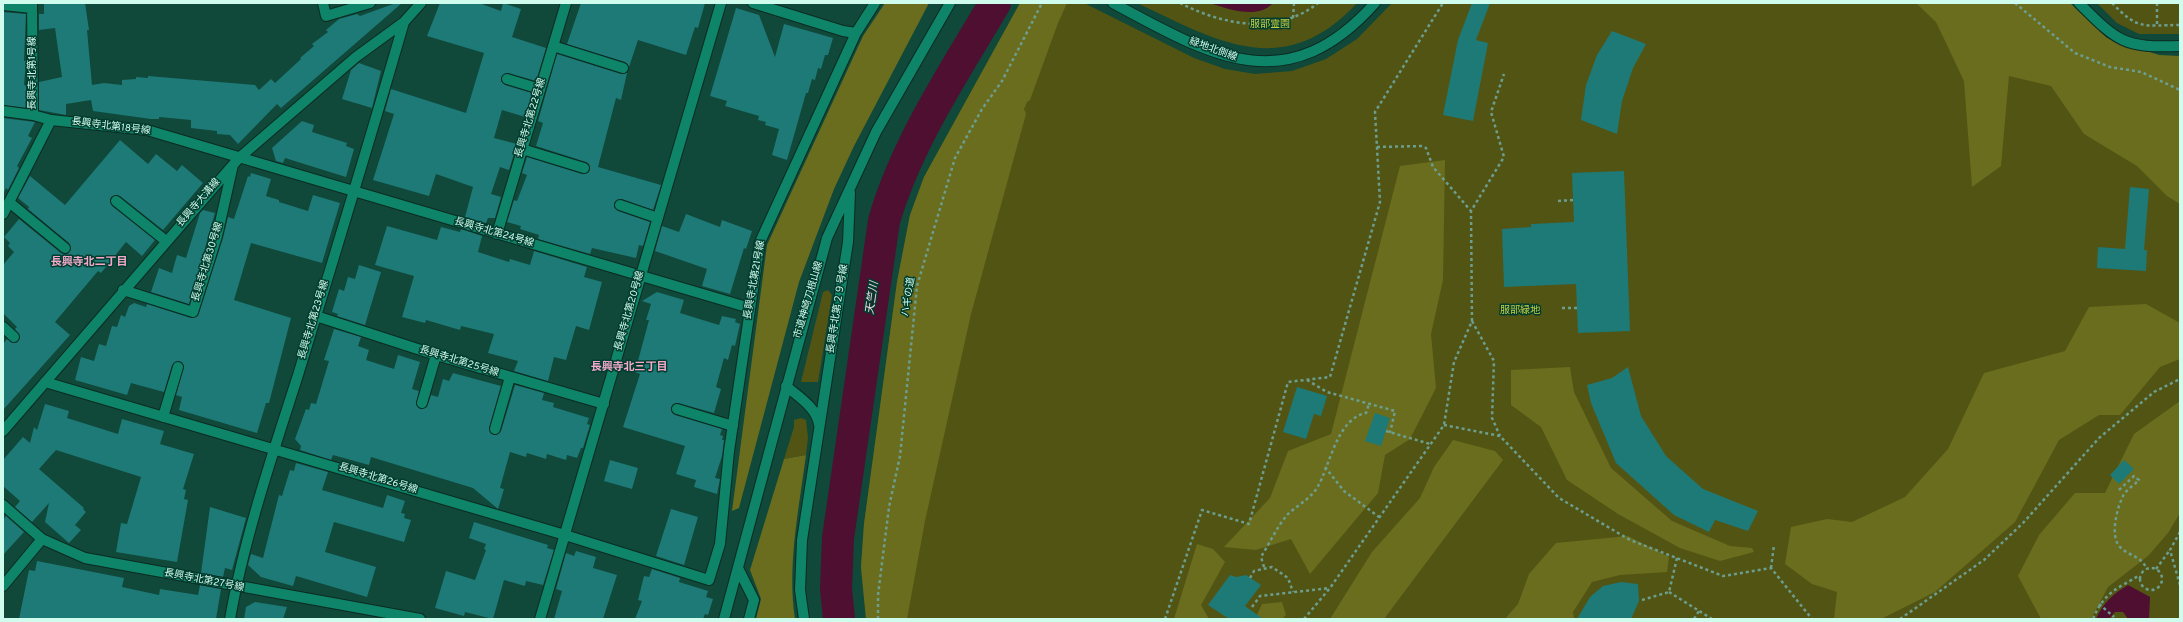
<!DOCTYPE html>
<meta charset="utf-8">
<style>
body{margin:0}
#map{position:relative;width:2183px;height:622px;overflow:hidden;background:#104839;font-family:Overpass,sans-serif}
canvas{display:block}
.frame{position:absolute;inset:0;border:4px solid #cffcec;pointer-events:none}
</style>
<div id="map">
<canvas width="2183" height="622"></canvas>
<div class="frame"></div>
</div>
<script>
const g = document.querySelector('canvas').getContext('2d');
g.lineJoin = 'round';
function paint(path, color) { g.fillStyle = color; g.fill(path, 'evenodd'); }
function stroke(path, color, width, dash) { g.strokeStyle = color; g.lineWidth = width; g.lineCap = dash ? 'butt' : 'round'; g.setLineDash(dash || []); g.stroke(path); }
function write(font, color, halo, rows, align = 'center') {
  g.font = font + ' Overpass,"Noto Sans JP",sans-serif'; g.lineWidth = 3; g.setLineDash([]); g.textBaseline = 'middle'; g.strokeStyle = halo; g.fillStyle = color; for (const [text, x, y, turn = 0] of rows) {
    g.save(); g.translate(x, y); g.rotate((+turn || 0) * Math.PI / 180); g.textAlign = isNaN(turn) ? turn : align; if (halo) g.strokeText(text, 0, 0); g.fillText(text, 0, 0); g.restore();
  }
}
paint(new Path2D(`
 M 1020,3 L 1084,3 L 1194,58 L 1225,69 L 1255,74 L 1292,71 L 1326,59 L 1357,39 L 1392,3 L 2056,3 L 2096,48 L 2180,63 L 2180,619 L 866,619 L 861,567 L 864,524 L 897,282 L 910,215 L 924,177 Z
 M 1137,3 L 1357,3 C 1284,82 1217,41 1137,3 Z
 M 2097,3 L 2180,3 L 2180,34 L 2139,34 L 2117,23 Z
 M 828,290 L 832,295 L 818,382 L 801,382 L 823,292 Z
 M 801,418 L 806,420 L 808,438 L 806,455 L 784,459 L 794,427 L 794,420 Z`), '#525413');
paint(new Path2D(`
 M 885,3 L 929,3 L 854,146 L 834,189 L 799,282 L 739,508 L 732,511 L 767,245 L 863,36 Z
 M 1020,3 L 1067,3 L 1058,23 L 1030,100 L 1027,102 L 1024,109 L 1026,114 L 971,314 L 925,521 L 907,619 L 866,619 L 861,567 L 864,524 L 897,282 L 910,215 L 924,177 Z
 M 1916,3 L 2070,3 L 2107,38 L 2159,55 L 2180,56 L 2180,204 L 2167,196 L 2137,166 L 2084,134 L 2051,86 L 2009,76 L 2001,166 L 1972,187 L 1964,81 L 1936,22 Z
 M 1445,160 L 1443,280 L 1431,334 L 1436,388 L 1410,439 L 1385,455 L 1378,493 L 1310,574 L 1291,539 L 1256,550 L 1224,547 L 1270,498 L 1288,451 L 1331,434 L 1400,166 Z
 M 2146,304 L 2180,323 L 2180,359 L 2160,367 L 2120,415 L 2099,415 L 2059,440 L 2015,522 L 1935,592 L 1881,619 L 1834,619 L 1837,592 L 1812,584 L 1785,564 L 1791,527 L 1827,519 L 1852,522 L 1905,497 L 1948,449 L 1984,373 L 2065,351 L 2089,307 Z
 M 1570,367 L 1574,392 L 1611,468 L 1672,521 L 1730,546 L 1752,548 L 1754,552 L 1720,561 L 1680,548 L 1618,514 L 1567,480 L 1541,427 L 1511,405 L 1511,370 Z
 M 2180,401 L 2180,513 L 2168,533 L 2148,556 L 2108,587 L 2091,619 L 2041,619 L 2018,576 L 2039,535 L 2075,493 L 2105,493 L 2134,434 Z
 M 1453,440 L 1495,451 L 1503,460 L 1384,619 L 1330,619 L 1372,552 L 1420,498 L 1434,467 Z
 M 806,455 C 799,509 787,565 795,619 L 756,619 L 761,599 L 750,570 L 784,459 Z
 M 1628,536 L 1669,557 L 1667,572 L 1620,575 L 1592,582 L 1573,612 L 1574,619 L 1505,619 L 1518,604 L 1529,574 L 1556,543 Z
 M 1197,544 L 1213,549 L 1225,562 L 1201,605 L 1209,619 L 1174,619 Z
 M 1282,602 L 1286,615 L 1282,619 L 1255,619 L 1262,604 Z`), '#696d1d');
paint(new Path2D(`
 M 1210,3 L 1273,3 C 1258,20 1228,9 1210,3 Z
 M 2128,585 L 2150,597 L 2149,619 L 2128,619 L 2123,612 L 2115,612 L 2109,619 L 2096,619 C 2103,603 2113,594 2128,585 Z`), '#4e0f31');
stroke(new Path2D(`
 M 839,619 L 836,589 L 838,538 L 884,221 C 907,142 954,73 995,3`), '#4e0f31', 32);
paint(new Path2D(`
 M 44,3 L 85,3 L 89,30 L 87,30 L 92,85 L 104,83 L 122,85 L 122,80 L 136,79 L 136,77 L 148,78 L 148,76 L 255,85 L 259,90 L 271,79 L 275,83 L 301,59 L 300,58 L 314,46 L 312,44 L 328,32 L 326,30 L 339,19 L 357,14 L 360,16 L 396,3 L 402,3 L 281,108 L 277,104 L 238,144 L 230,135 L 217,134 L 217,131 L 191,128 L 191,120 L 159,117 L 159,119 L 151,119 L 93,111 L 91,100 L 66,104 L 66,115 L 39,110 L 39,82 L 62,77 L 55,28 L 39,30 L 39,14 L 44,14 Z
 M 440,3 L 479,3 L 501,11 L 503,3 L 521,9 L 512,37 L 546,48 L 536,81 L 508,73 L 501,77 L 501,81 L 505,85 L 532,93 L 525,117 L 502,110 L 494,138 L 517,144 L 509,170 L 500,167 L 491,194 L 501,197 L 495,218 L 488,218 L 486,223 L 465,217 L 473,187 L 436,174 L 429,196 L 373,180 L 394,114 L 385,111 L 391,89 L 466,113 L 484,53 L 427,36 Z
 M 581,3 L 705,3 L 698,28 L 695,27 L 686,55 L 638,40 L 629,67 L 625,62 L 567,44 Z
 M 1472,3 L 1490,3 L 1476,40 L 1488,43 L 1473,121 L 1443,115 L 1458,40 Z
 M 736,8 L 759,15 L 775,57 L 784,24 L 833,38 L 828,55 L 825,55 L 821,69 L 818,68 L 815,80 L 812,79 L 808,93 L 806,93 L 787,160 L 772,155 L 779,129 L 765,125 L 766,122 L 758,120 L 759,116 L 725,106 L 727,101 L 710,96 Z
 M 3,12 L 26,14 L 24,61 L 26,61 L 24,85 L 26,85 L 26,108 L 3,105 Z
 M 1612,31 L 1646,44 L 1633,68 L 1622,101 L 1617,134 L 1581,120 L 1586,85 L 1597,55 Z
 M 557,54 L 621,74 L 627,73 L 621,100 L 616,98 L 598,167 L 661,185 L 653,210 L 622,199 L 614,203 L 614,207 L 618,211 L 650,222 L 643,246 L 639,245 L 636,258 L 592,248 L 590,254 L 538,239 L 539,235 L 520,229 L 521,226 L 507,222 L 514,200 L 517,201 L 527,175 L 522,173 L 527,157 L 582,174 L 588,173 L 590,170 L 589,164 L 586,162 L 536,146 L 543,123 L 538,121 Z
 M 359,63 L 381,71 L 372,108 L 342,99 L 351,70 Z
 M 3,118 L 35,122 L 28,136 L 32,138 L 17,166 L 19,168 L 8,190 L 6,188 L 3,194 Z
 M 302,121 L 314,125 L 312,132 L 347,143 L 346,146 L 354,149 L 346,177 L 285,158 L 283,163 L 276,161 L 272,148 Z
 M 120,140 L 148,164 L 156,154 L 177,171 L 182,165 L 203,183 L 163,230 L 120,196 L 117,195 L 111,197 L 110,200 L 112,206 L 155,240 L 142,256 L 126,242 L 101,273 L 98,271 L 55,322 L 70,335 L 3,410 L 3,344 L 7,339 L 16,343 L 20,338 L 15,329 L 17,327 L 3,313 L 3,265 L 14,252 L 8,246 L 10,243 L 4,237 L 19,219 L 61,253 L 68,254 L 71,249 L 69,243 L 28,209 L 29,207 L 18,198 L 30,176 L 65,205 Z
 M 1624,171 L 1630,331 L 1578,333 L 1576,284 L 1504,287 L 1502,229 L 1531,227 L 1531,224 L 1574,222 L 1572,173 Z
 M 251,173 L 271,179 L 266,196 L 279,200 L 279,202 L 308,211 L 313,195 L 340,203 L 322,263 L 251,243 L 234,300 L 291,318 L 269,403 L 266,403 L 257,433 L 179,410 L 182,397 L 176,395 L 184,366 L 179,361 L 172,365 L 164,392 L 131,383 L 127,395 L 75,380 L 81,357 L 94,361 L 99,344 L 106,346 L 112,326 L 117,327 L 121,315 L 125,317 L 129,306 L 134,303 L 146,307 L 147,304 L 191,318 L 198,316 L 223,238 L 228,217 L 234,219 L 248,176 L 250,177 Z
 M 2130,187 L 2149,189 L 2144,250 L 2147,250 L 2146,271 L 2097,268 L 2098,247 L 2125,249 Z
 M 203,210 L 215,213 L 189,304 L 151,292 L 159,268 L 172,273 L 177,255 L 186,258 L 200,213 Z
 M 686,214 L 720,227 L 722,220 L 752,231 L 746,249 L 744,248 L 730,294 L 702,286 L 707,269 L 655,251 L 662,226 L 679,232 Z
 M 387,226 L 437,240 L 441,227 L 460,232 L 461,229 L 482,236 L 478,252 L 509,262 L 510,259 L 530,265 L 534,251 L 587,267 L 584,277 L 602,282 L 589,330 L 576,326 L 566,360 L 554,357 L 548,381 L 514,371 L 518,361 L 488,353 L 494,334 L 461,326 L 460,330 L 426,320 L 425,323 L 402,317 L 414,276 L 375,265 Z
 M 359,265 L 381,272 L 365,325 L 337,316 L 338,314 L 332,312 L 339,289 L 344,291 L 348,277 L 355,279 Z
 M 657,292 L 684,300 L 680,313 L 719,325 L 722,316 L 736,319 L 735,322 L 740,324 L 735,346 L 732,345 L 728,360 L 724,358 L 716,387 L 721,389 L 714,413 L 678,403 L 673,404 L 671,408 L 672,413 L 675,415 L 722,429 L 720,435 L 723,436 L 722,440 L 724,440 L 722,456 L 715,478 L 720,479 L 717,494 L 694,487 L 696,480 L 676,474 L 685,446 L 623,427 L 640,374 L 635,372 L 649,320 L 646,320 L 651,304 L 642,301 Z
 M 334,329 L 361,337 L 358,346 L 369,350 L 366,360 L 394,369 L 398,355 L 420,362 L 412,389 L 419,391 L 416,404 L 420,409 L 427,407 L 431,395 L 438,397 L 443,379 L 449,381 L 453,373 L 501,386 L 489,428 L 491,434 L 497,435 L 501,431 L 515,385 L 544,393 L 542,400 L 554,403 L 553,407 L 589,418 L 587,424 L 590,425 L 583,448 L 581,448 L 577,458 L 567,455 L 566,460 L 547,454 L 546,459 L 527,453 L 526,457 L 510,452 L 500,488 L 504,489 L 498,509 L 473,488 L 371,457 L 369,465 L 333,455 L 331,460 L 300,450 L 301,446 L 295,439 L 306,409 L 309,410 L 311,403 L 316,404 L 329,361 L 324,360 Z
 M 1628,367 L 1641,416 L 1666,456 L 1703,489 L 1758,511 L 1748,531 L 1715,520 L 1709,532 L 1674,515 L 1616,463 L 1591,403 L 1587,385 L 1612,378 Z
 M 1297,387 L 1327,396 L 1321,416 L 1314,414 L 1306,439 L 1283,432 Z
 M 45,404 L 69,411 L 67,418 L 118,434 L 122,419 L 164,431 L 160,444 L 194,454 L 183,489 L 186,490 L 184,499 L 188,500 L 177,562 L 116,552 L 121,523 L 127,524 L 141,477 L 56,450 L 39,469 L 84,508 L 83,509 L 86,512 L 75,525 L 81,530 L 69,543 L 45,522 L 49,503 L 32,522 L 15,507 L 20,501 L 3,486 L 3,460 L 23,437 L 30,443 L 34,427 L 37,430 Z
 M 1375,413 L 1390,418 L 1381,446 L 1365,441 Z
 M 610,460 L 638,468 L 632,489 L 604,481 Z
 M 2124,460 L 2134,469 L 2119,484 L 2110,475 Z
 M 296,463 L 328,472 L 322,490 L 383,508 L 387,495 L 405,501 L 401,513 L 405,514 L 404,518 L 411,520 L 404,542 L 334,522 L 325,552 L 376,567 L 367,597 L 296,576 L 293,586 L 261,577 L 248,565 L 251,554 L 263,558 L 279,495 L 282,496 L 290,470 L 294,471 Z
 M 210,507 L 246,518 L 232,570 L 225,568 L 223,577 L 201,573 Z
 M 671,509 L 698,517 L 684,565 L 656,556 Z
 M 6,516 L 24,532 L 3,555 L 3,520 Z
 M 474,522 L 548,545 L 547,548 L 554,550 L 543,585 L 526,581 L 525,586 L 504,580 L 493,619 L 465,612 L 464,616 L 435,608 L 446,571 L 475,580 L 486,550 L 484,549 L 486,544 L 469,538 Z
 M 576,551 L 596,557 L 593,568 L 617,575 L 603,619 L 554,619 L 562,591 L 556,589 L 566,553 L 574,556 Z
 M 37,561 L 124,578 L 122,587 L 159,595 L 160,589 L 198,595 L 200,585 L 221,589 L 216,619 L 19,619 L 29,570 L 35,571 Z
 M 652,569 L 680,578 L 679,582 L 708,591 L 706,597 L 713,599 L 708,615 L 705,614 L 703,619 L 635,619 L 642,601 L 638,600 L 644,576 L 649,577 Z
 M 1230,575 L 1236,577 L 1246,575 L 1261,585 L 1245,606 L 1263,619 L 1229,619 L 1208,605 Z
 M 1621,582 L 1638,584 L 1639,601 L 1631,619 L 1577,619 L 1590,597 L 1603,586 Z
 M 255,602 L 287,607 L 283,619 L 244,619 L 246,607 Z`), '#1d7a77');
const minor = new Path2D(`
 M 323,3 L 326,16 L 370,3
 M 753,3 L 843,31 L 856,33
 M 1113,3 C 1211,56 1287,102 1375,3
 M 2079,3 C 2118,42 2123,48 2180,46
 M 3,5 L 32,8
 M 553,46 L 623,68
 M 507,79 L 540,89
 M 3,111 L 33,115
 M 51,120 L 147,130 L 750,308
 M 522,149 L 584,168
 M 116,201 L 166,241
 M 9,202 L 65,248
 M 620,205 L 658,218
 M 3,214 L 51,120 L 33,115 L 32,3
 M 497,234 L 566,3
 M 123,290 L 193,312 L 217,236 L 233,165
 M 316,316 L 436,355 L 604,404
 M 3,327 L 14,337
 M 45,382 L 565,535 L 709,580 L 720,544 L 729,451 L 760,242 L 856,33 L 875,3
 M 786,386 C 799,397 817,408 819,425
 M 422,403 L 436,355
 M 677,409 L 733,426
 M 163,417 L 178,367
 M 495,429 L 510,377
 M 3,431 L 239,158 L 356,57 L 404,22 L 421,3
 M 3,505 L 42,539 L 85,558 L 420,619
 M 738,568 L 754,600 L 749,619
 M 3,586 L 42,539
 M 230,619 C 244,538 273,453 298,375 C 334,257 370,140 404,22
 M 540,619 L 721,3
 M 724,619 L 827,238 L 876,132 L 950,3
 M 804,619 L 800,590 L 802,540 L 848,242 L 850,193`);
stroke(minor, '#0b2b22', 12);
stroke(new Path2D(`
 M 1180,3 C 1223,25 1277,36 1318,3
 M 2015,3 L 2075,53 L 2110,67 L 2141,72 L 2180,90
 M 2112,3 C 2139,31 2143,25 2180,25
 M 2157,3 L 2157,24
 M 1293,18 L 1294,3
 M 1377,147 L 1422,146 L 1426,148 L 1433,167 L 1471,211
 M 1558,201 L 1573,200
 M 1562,308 L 1577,308
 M 1472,321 L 1494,361 L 1492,418 L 1500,436
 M 1307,380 L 1327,392 L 1395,411 L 1390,433
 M 1444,425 L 1500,436 L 1559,498 L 1630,540 L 1723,576 L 1771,568 L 1812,619
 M 1386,431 L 1430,444
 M 1325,467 L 1344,491 L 1379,517
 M 2119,490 L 2134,476 L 2139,480 C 2134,485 2126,490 2123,496 C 2117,508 2109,538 2121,548 C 2131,557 2140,555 2147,569
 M 2180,532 L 2170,550 L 2180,585
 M 1264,567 L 1261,557 C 1269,544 1277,527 1287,515 C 1296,506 1309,500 1317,488 C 1330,467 1336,419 1366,413 L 1369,404
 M 1771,568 L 1774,545
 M2140 579a11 11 0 1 1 22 0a11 11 0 1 1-22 0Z
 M 2156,569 L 2170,550
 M 1250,578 L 1254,571 L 1272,567 L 1288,578 L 1293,592
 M 1669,592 L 1712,619
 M 1642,600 L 1669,592 L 1677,558
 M 2099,604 L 2114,617
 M 1252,607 L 1260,596 L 1330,588
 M 878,619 L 878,595 L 889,507 L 900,456 L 917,286 L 955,158 L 982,109 L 1002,81 L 1042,3
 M 1165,619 L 1202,510 L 1249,524 L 1288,382 L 1330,377 L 1380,202 L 1375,112 L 1443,3
 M 1304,619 L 1330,588 L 1444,425 L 1454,362 L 1472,321 L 1471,211 L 1504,157 L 1491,112 L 1504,74
 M 1694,619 L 1699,611
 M 1900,619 L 1984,560 L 2023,523 L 2099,438 L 2154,392 L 2180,379
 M 2093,619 C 2104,592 2117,589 2140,575`), '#6c9e8f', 2.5, [3, 3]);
stroke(minor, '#0e8469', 10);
write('10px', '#c8ce42', '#013d2f', [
 ["服部霊園",1270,25],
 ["服部緑地",1520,311]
]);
write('10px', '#cffcec', '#013d2f', [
 ["緑地北側線",1213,50,20],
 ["長興寺北第1号線",33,73,-90],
 ["長興寺北第22号線",531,118,-73],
 ["長興寺北第18号線",111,127,7],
 ["長興寺大溝線",199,203,-49],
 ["長興寺北第24号線",494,233,16],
 ["長興寺北第30号線",208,262,-73],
 ["長興寺北第21号線",755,280,-80],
 ["ハギの道",909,297,-81],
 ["市道神崎刀根山線",809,300,-74],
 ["長興寺北第２９号線",838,309,-81],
 ["長興寺北第20号線",630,311,-74],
 ["長興寺北第23号線",314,320,-73],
 ["長興寺北第25号線",459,362,17],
 ["長興寺北第26号線",378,479,17],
 ["長興寺北第27号線",204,581,11]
]);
write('bold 11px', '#f5a8ca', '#013d2f', [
 ["長興寺北二丁目",89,263],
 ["長興寺北三丁目",629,368]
]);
write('italic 11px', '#f4d4e1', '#013d2f', [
 ["天竺川",873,298,-82]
]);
</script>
